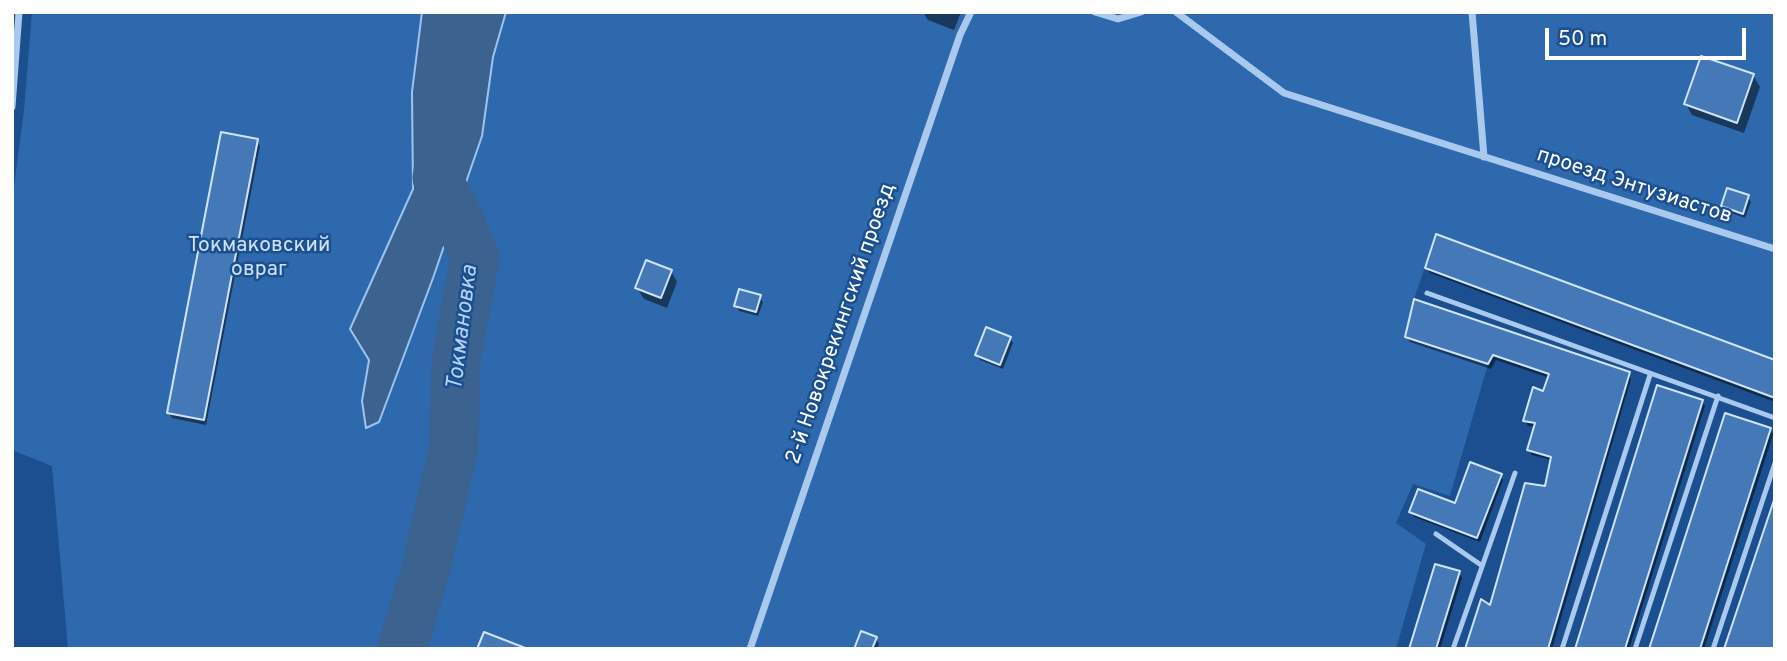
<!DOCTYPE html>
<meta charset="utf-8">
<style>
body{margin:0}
#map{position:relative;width:1787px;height:661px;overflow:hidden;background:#1b4f8f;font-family:Overpass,sans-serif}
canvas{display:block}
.frame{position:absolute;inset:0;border:14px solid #fff;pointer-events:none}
.scale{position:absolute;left:1545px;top:28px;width:201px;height:32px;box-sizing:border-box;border:4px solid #fff;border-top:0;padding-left:9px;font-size:21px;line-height:24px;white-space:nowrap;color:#fff;-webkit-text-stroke:5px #1b4f8f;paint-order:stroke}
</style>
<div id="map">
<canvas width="1787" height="661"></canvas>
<div class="frame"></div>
<div class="scale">50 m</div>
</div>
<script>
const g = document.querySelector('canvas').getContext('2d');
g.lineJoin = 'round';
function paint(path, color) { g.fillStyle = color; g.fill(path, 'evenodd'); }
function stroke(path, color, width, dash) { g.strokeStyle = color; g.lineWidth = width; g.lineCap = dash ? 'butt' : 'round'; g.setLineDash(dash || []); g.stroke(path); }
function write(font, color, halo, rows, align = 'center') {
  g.font = font + ' Overpass,sans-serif'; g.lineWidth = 5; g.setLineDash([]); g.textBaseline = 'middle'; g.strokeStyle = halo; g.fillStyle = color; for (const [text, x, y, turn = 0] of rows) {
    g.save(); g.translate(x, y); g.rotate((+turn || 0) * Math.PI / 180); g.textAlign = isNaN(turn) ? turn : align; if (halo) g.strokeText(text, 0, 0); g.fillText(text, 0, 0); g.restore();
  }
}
paint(new Path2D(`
 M 32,12 L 1775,12 L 1775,360 L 1436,234 L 1414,299 L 1406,337 L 1488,364 L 1450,496 L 1413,484 L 1396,523 L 1426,544 L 1396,649 L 68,649 L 52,466 L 12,450 L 12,202 L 24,110 Z`), '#2e69ad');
const water = new Path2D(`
 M 422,12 L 506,12 L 493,57 L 482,136 L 433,278 L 379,422 L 366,428 L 362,401 L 369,360 L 350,329 L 413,189 L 412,92 Z`);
paint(water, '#3c6290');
stroke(water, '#9cc4f0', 2);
paint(new Path2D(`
 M 923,12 L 961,12 L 954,30 L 928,20 Z
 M 1753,75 L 1760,87 L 1744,133 L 1692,115 L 1686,104 Z
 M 257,141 L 260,146 L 206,425 L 172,418 L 169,413 Z
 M 1748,197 L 1751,202 L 1745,218 L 1726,211 L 1723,206 Z
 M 1427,268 L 1775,362 L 1775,402 L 1430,273 Z
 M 671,271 L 677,282 L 667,308 L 644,299 L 637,288 Z
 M 760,297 L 763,302 L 758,316 L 739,311 L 736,305 Z
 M 1407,337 L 1628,374 L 1631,379 L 1552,649 L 1466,649 L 1491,608 L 1546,488 L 1552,460 L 1532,455 L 1529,450 L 1536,427 L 1528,426 L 1525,421 L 1544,394 L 1550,378 L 1496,360 L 1491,369 L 1410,342 Z
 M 1010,338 L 1013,343 L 1003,369 L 980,360 L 977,355 Z
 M 1702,401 L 1705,406 L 1629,649 L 1577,649 Z
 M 1770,429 L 1773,435 L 1704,649 L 1651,649 Z
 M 1500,475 L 1503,480 L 1480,542 L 1414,517 L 1411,512 L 1456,506 Z
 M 1459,573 L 1462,578 L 1440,649 L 1411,649 Z
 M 876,639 L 879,644 L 877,649 L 856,649 Z`), '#0007');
stroke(new Path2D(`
 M 402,649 L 426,568 L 454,446 L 456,360 L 475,258 L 456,213 L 437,178 L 441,149`), '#3c6290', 49);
const building = new Path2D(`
 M 1701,56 L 1754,74 L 1737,123 L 1684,104 Z
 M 221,132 L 258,139 L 204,420 L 167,413 Z
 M 1727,188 L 1749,195 L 1743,214 L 1721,206 Z
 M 1436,234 L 1775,360 L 1775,398 L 1425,268 Z
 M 646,260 L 672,270 L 661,298 L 635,288 Z
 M 739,289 L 761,295 L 756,312 L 734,306 Z
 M 1414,299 L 1630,372 L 1548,649 L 1465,649 L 1481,599 L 1490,605 L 1525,483 L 1545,486 L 1551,457 L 1527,450 L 1535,423 L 1523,421 L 1533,387 L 1543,391 L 1549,374 L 1493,355 L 1488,364 L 1405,337 Z
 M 986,327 L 1011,337 L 1000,365 L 975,355 Z
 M 1657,385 L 1703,400 L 1625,649 L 1575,649 Z
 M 1725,413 L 1771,428 L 1700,649 L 1649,649 Z
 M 1470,462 L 1502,474 L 1477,538 L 1409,512 L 1418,489 L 1455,503 Z
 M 1775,497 L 1775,649 L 1724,649 Z
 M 1435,564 L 1460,571 L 1436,649 L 1409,649 Z
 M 861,631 L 877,637 L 872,649 L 854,649 Z
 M 484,632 L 528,649 L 477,649 Z`);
paint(building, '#4478b7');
stroke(building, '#cfe3fa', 2);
stroke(new Path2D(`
 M 1427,293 L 1775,418
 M 1436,534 L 1481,565
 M 1453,649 L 1515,473
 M 1562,649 L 1650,375
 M 1635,649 L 1718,396
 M 1713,649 L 1775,463`), '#a9c9ee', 5);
stroke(new Path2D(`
 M 1095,12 L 1118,19 L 1141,12
 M 1176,12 L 1284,93 L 1775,249
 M 1472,12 L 1484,157
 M 12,107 L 19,12
 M 750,649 L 960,35 L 971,12`), '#a9c9ee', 7);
write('21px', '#fff', '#1b4f8f', [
 ["проезд Энтузиастов",1634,187,18],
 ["2-й Новокрекингский проезд",842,324,-71]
]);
write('21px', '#cfe3fa', '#1b4f8f', [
 ["Токмаковский",259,247],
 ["овраг",259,271]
]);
write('italic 23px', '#b5d3f5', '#1b4f8f', [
 ["Токмановка",464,328,-83]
]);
</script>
